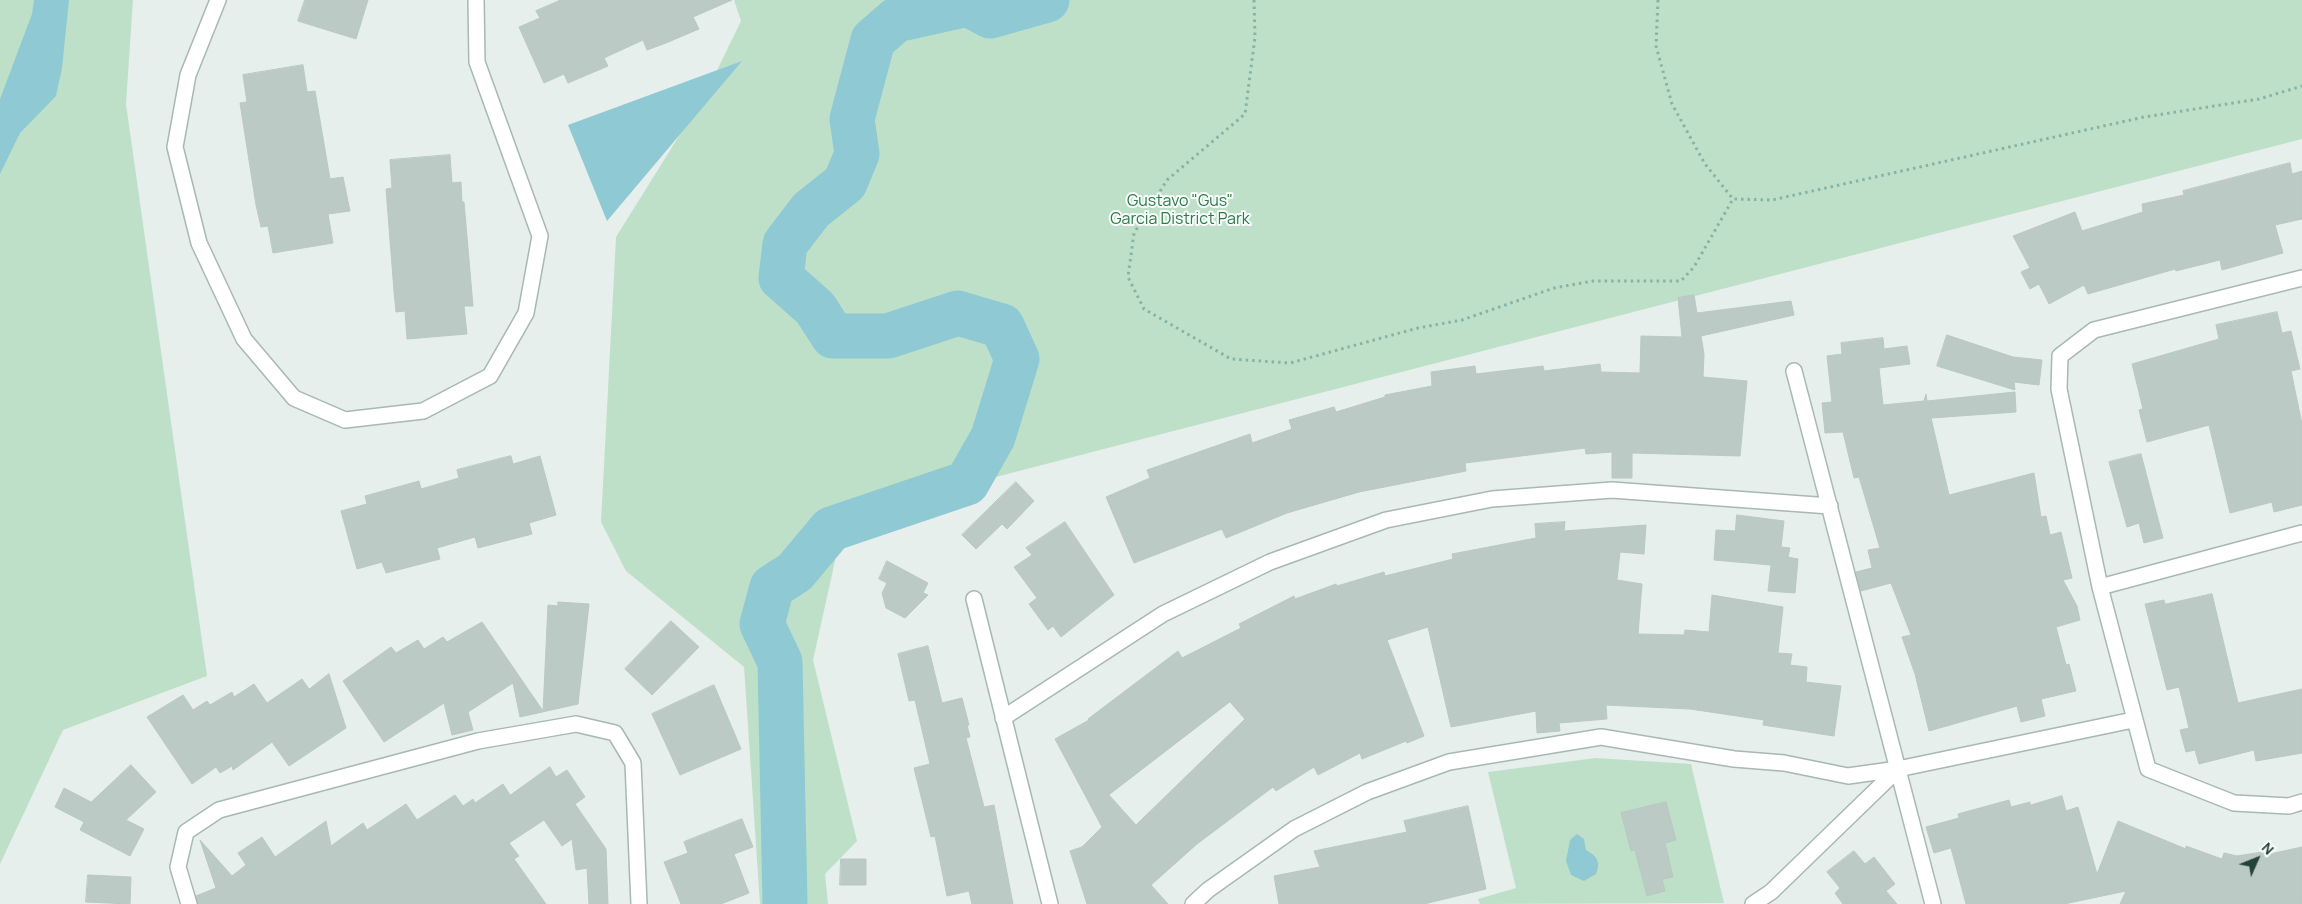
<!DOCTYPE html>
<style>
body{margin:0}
#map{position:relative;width:2302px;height:904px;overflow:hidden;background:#e6efeb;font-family:Manrope,sans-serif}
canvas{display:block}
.north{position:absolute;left:2232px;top:834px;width:50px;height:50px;-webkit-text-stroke:4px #f7fbf9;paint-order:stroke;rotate:46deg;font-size:14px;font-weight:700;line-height:20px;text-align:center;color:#24423a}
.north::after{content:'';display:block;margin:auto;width:18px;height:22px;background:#24423a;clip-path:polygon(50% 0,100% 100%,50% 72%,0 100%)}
</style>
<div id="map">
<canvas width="2302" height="904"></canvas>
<div class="north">N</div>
</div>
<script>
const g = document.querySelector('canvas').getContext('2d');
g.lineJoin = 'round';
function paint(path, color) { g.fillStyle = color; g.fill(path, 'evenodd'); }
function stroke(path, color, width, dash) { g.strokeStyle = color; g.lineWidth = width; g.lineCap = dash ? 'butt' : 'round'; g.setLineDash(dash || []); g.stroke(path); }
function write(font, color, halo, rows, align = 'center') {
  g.font = font + ' Manrope,sans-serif'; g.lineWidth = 4; g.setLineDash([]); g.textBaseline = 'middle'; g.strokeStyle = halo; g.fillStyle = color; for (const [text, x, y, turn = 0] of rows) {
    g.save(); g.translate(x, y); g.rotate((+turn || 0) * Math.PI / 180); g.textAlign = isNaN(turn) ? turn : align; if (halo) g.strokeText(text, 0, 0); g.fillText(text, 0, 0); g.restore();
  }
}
paint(new Path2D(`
 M 0,0 L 133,0 L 126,104 L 207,676 L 63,730 L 0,864 Z
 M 734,0 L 2302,0 L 2302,139 L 845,516 L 813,660 L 857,841 L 825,874 L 828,904 L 760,904 L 744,667 L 626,571 L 601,522 L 616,237 L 707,91 L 741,21 Z
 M 1596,758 L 1691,764 L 1724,903 L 1480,904 L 1478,899 L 1516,888 L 1488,772 Z`), '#bfe0c8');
paint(new Path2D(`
 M 34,0 L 69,0 L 62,68 L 56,96 L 20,133 L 0,174 L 0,99 L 32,14 Z
 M 742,61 L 607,221 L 568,125 Z
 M 1577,834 L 1584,839 L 1586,850 C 1597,856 1601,862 1596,874 L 1584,881 L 1571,875 L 1566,861 L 1570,840 Z`), '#8ec9d4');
stroke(new Path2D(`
 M 785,904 L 780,662 L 762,624 L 772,587 L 795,572 L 831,529 L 967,483 L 993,437 L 1017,359 L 1002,326 L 958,313 L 888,336 L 833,336 L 815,308 L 781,278 L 785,244 L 811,210 L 845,183 L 857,154 L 852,119 L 873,40 L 896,20 L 968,4 L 990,16 L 1047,0`), '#8ec9d4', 45);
const building = new Path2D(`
 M 305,0 L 368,0 L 356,39 L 298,21 Z
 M 561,0 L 732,0 L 693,17 L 699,29 L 666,43 L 647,50 L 643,40 L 604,58 L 608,66 L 568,83 L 564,74 L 544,83 L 519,27 L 540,18 L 536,11 Z
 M 303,65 L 307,92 L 315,91 L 330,179 L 343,177 L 350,211 L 328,214 L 333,243 L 273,253 L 268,226 L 261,227 L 256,205 L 240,103 L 247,102 L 243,75 Z
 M 450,155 L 452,183 L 461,182 L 462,202 L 464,202 L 473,306 L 464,306 L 467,334 L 407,339 L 405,311 L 396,312 L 394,291 L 386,189 L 392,188 L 390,160 Z
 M 2290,163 L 2292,174 L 2302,171 L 2302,219 L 2275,225 L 2283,253 L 2222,270 L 2220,260 L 2176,271 L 2175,269 L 2088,294 L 2084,285 L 2049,304 L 2039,284 L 2030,289 L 2021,272 L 2030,268 L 2013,236 L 2075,212 L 2082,231 L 2143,212 L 2142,204 L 2184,195 L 2183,191 Z
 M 1694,295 L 1697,313 L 1791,301 L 1794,315 L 1701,336 L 1704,354 L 1703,377 L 1747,381 L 1740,456 L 1632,453 L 1632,478 L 1612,478 L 1612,452 L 1586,454 L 1585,448 L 1465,463 L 1466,471 L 1359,492 L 1287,513 L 1226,538 L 1222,529 L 1134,563 L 1106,497 L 1150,478 L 1147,470 L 1250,434 L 1252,443 L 1292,429 L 1289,420 L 1334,407 L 1336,412 L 1385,397 L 1385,395 L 1432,386 L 1431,372 L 1475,366 L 1476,374 L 1543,366 L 1544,371 L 1600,364 L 1601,372 L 1640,373 L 1641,336 L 1682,337 L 1678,298 Z
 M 2277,312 L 2282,333 L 2291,331 L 2300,369 L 2291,371 L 2302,424 L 2302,505 L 2274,512 L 2272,502 L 2230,513 L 2209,425 L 2147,442 L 2139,410 L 2143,409 L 2132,364 L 2219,339 L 2216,325 Z
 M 1947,335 L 2013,357 L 2042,360 L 2039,385 L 2014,382 L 2015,390 L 1937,366 Z
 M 1883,338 L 1884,349 L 1907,346 L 1910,364 L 1879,368 L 1883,405 L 1924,401 L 1926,394 L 1927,401 L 2015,392 L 2016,412 L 1931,418 L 1949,495 L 2034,473 L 2041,517 L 2046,516 L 2050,535 L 2061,532 L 2072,578 L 2063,580 L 2077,606 L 2080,620 L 2056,627 L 2066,665 L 2069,664 L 2076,691 L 2041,699 L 2045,716 L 2021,722 L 2017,706 L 1929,731 L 1915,674 L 1902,637 L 1911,635 L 1891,583 L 1861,591 L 1856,572 L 1872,568 L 1868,550 L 1880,548 L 1859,477 L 1854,478 L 1843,432 L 1825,433 L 1822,403 L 1832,402 L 1827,356 L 1842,354 L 1841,343 Z
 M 2141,454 L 2163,538 L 2144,543 L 2139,523 L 2127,527 L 2109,462 Z
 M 511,456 L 513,464 L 540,456 L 556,515 L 529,523 L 532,534 L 478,548 L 475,537 L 437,548 L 440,559 L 386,573 L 382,562 L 357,569 L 341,511 L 367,504 L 365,496 L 419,481 L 421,489 L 459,478 L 457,470 Z
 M 1016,482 L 1034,501 L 1007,529 L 1002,524 L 976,549 L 962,535 Z
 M 1737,515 L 1784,521 L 1781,547 L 1790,548 L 1788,557 L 1798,559 L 1795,593 L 1768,591 L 1771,565 L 1714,560 L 1716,530 L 1735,531 Z
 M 1065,522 L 1114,595 L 1061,637 L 1053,626 L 1048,630 L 1029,604 L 1037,598 L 1014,567 L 1032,555 L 1026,548 Z
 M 1565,522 L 1564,531 L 1646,525 L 1644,554 L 1620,552 L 1617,580 L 1642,584 L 1638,634 L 1684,635 L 1685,630 L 1709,632 L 1712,595 L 1783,607 L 1778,653 L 1792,654 L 1790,665 L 1807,667 L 1806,682 L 1841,686 L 1834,736 L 1763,725 L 1764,720 L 1690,709 L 1606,705 L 1607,719 L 1559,723 L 1560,731 L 1537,733 L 1536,711 L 1451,727 L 1428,627 L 1387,640 L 1424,736 L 1407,743 L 1406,741 L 1362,759 L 1360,753 L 1318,775 L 1314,767 L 1276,791 L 1273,787 L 1197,844 L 1151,885 L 1168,904 L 1087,904 L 1070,851 L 1082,847 L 1102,827 L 1055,739 L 1089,720 L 1088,719 L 1178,651 L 1182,658 L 1241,628 L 1239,624 L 1294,596 L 1295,599 L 1336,584 L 1337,586 L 1384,572 L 1385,576 L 1453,559 L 1452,554 L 1536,538 L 1535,524 ZM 1230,702 L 1245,719 L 1136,825 L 1109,795 Z
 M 887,561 L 928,583 L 923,593 L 928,595 L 905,618 L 886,608 L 882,593 L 887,583 L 879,579 Z
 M 2212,594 L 2238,703 L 2302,689 L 2302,753 L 2256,761 L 2254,750 L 2199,764 L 2195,750 L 2186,752 L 2180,730 L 2189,728 L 2179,687 L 2167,690 L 2145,604 L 2164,600 L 2165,604 Z
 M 558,602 L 589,604 L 578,704 L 520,717 L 513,683 L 468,712 L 473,730 L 452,735 L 444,703 L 384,742 L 343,681 L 391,647 L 396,653 L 418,640 L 424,649 L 443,637 L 447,642 L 482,622 L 543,711 L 548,605 L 558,606 Z
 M 671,621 L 699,647 L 652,695 L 625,669 Z
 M 928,646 L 942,703 L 962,698 L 969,725 L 967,725 L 970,737 L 966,738 L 984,807 L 994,805 L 1013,904 L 972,904 L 969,891 L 947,896 L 935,836 L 931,837 L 914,768 L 930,764 L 915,700 L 909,701 L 898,654 Z
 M 329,674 L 346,728 L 289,766 L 272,742 L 233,770 L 232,766 L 220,773 L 216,767 L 192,784 L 147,717 L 183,695 L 193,710 L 207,701 L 210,705 L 232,692 L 234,697 L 254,684 L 267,703 L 302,679 L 309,689 Z
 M 714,685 L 741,749 L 680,775 L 652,714 Z
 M 131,765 L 156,792 L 126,820 L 144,829 L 130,856 L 80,830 L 84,822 L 55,807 L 64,788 L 91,802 Z
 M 550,767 L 556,777 L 567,770 L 585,797 L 575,804 L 606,849 L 608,904 L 589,904 L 587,868 L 576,870 L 572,839 L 562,846 L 544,820 L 509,843 L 519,856 L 514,859 L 546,904 L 198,904 L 196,896 L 216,888 L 200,840 L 232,876 L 246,865 L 238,853 L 262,837 L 275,857 L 326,821 L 331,846 L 363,823 L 367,830 L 406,804 L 417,820 L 455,795 L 463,806 L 473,799 L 475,803 L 503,784 L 510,795 Z
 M 2062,796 L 2066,811 L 2078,807 L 2097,874 L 2118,821 L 2186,849 L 2186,846 L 2222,859 L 2224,853 L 2237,856 L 2269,851 L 2270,854 L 2302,847 L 2302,904 L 2120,904 L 2126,891 L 2064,904 L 1966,904 L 1951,848 L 1934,853 L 1926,827 L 1959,818 L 1958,814 L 2009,800 L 2011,807 L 2030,802 L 2030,805 Z
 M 1666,802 L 1676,840 L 1665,843 L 1673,877 L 1662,879 L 1665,891 L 1647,896 L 1635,850 L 1631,851 L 1621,813 Z
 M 1468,806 L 1486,889 L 1424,904 L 1279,904 L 1274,876 L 1320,867 L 1314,851 L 1407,832 L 1404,821 Z
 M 742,819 L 753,847 L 734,854 L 749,893 L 721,904 L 681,904 L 664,862 L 688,853 L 684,842 Z
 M 1854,851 L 1865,864 L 1874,857 L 1895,884 L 1886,891 L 1897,904 L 1843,904 L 1835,893 L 1840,888 L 1827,872 Z
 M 841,859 L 866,859 L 866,885 L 840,885 Z
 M 88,875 L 131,877 L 130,904 L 86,902 Z`);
paint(building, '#bbcac4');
stroke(building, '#b8c9c2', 1);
const lane = new Path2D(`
 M 218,0 L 188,75 L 175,147 L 199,243 L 244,339 L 294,398 L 345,420 L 423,411 L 490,376 L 526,313 L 540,236 L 477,62 L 476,0
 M 2302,278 L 2094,330 L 2060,356 L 2059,389 L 2100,587 L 2148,769 L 2234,803 L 2289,806 L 2302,802
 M 1794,371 L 1933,904
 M 2100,587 L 2302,533
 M 974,599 L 1050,904
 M 1003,718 L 1163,614 L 1270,562 L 1386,520 L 1492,499 L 1612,490 L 1830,506
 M 189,904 L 178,867 L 186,832 L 219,810 L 478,741 L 576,724 L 615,733 L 633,763 L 639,904
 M 1193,904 L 1208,890 L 1294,829 L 1367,792 L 1449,762 L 1601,737 L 1734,759 L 1784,763 L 1848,776 L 1898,769 L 2133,720
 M 1753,904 L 1771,892 L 1898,769`);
stroke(lane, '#a8b8b2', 18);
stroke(new Path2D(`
 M 1254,0 L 1255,37 L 1245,114 L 1167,180 L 1134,233 L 1128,277 L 1144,309 L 1231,359 L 1290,363 L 1418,328 L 1462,320 L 1554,288 L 1593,281 L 1681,281 L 1694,267 L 1733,199
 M 1658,0 L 1656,46 L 1672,104 L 1705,164 L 1733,199 L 1772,200 L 2144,117 L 2259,99 L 2302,86`), '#86b3a5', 3, [2.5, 4]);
stroke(lane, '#fff', 15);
write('16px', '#2d7a4b', '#f7fbf9', [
 ["Gustavo \"Gus\"",1180,202],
 ["Garcia District Park",1180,220]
]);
</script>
